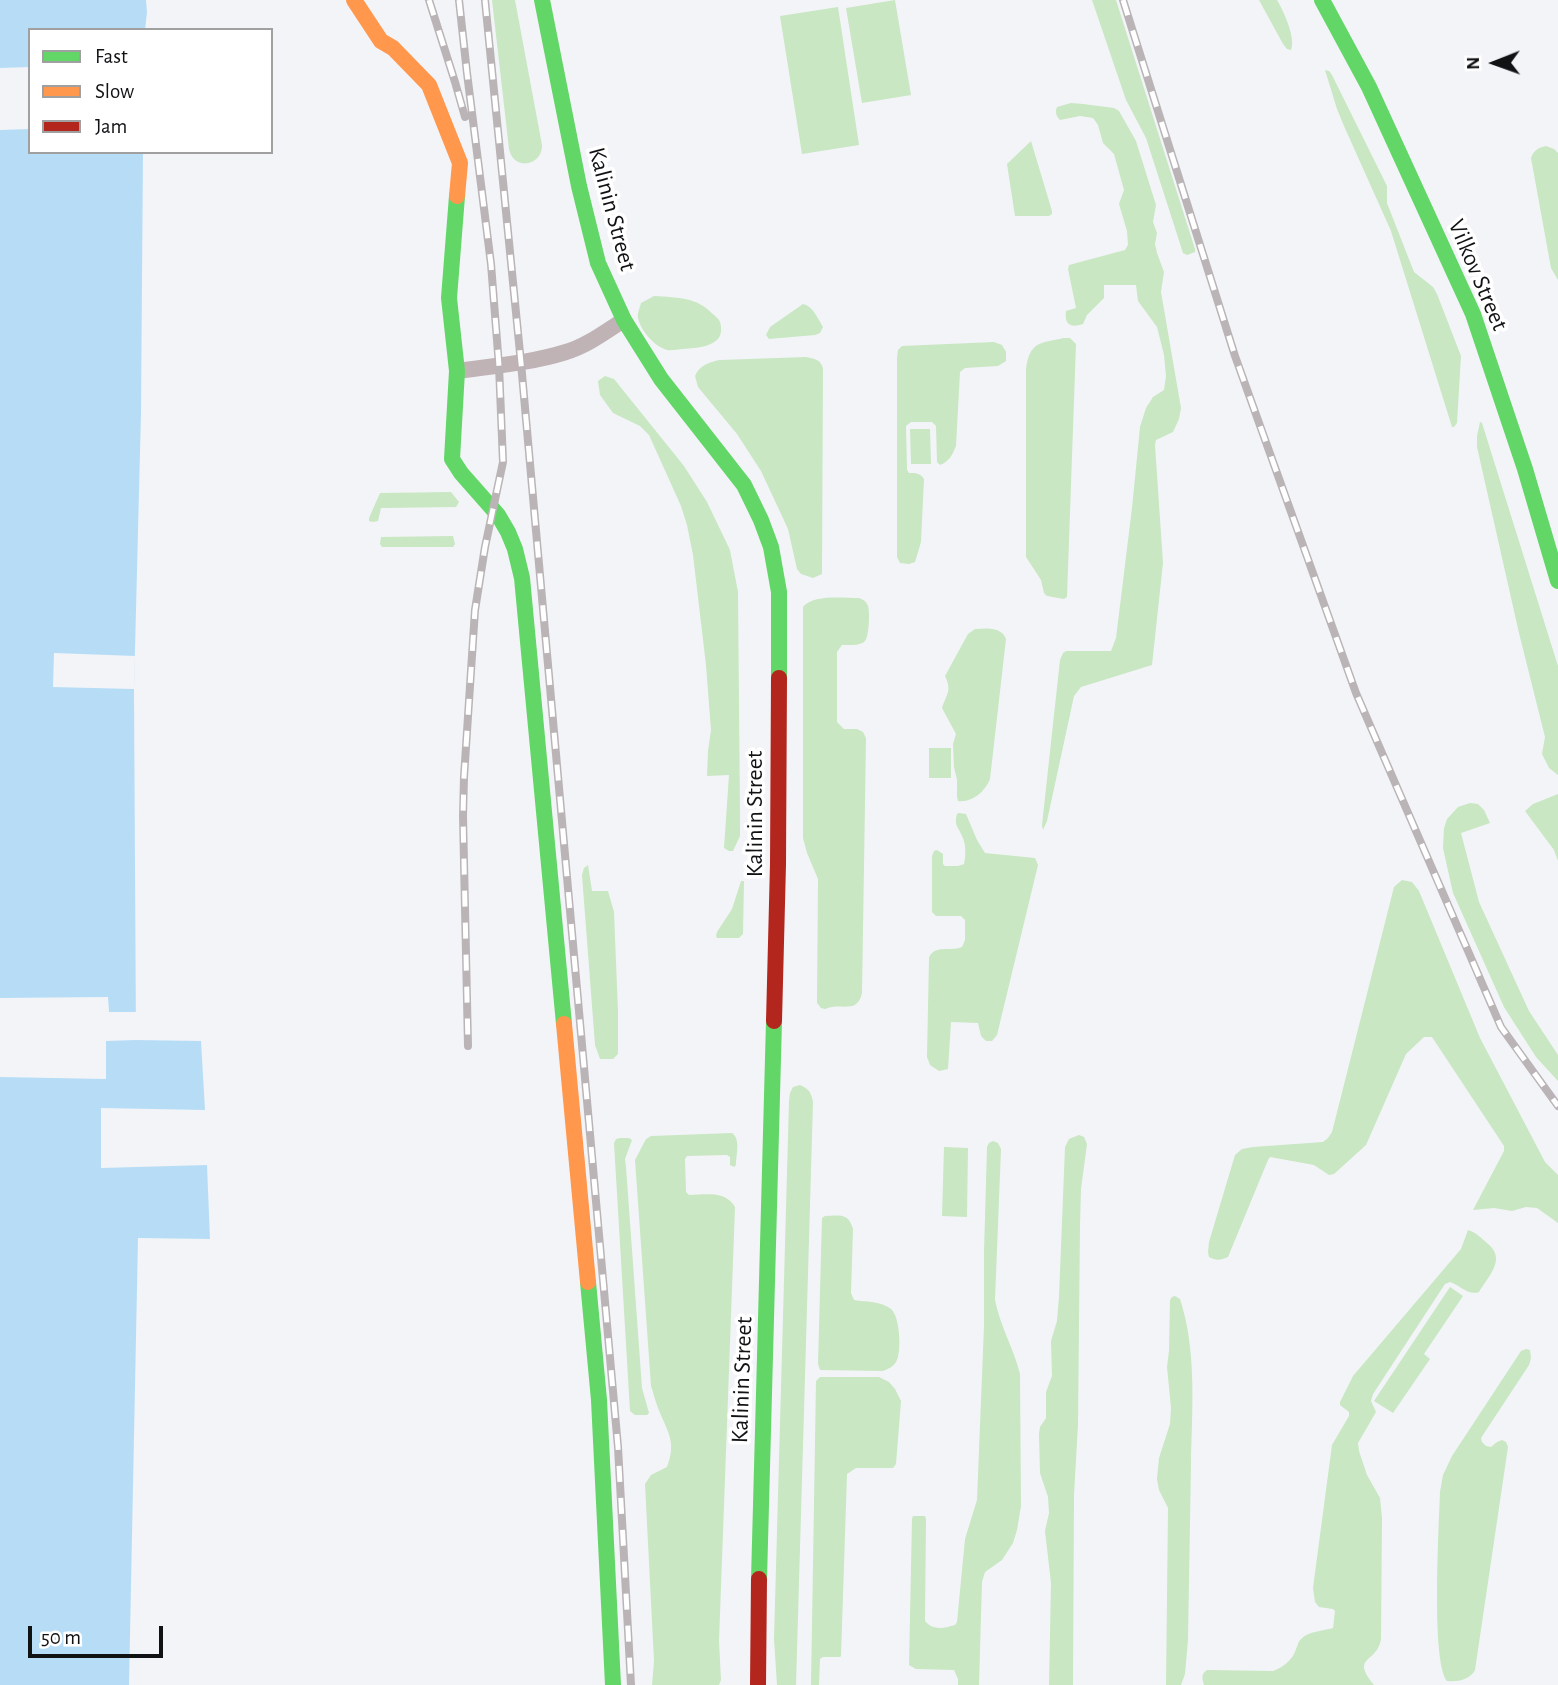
<!DOCTYPE html>
<style>
body{margin:0}
#map{position:relative;width:1558px;height:1685px;overflow:hidden;background:#f3f4f8;font-family:"Alegreya Sans",sans-serif}
canvas{display:block}
.legend{position:absolute;left:28px;top:28px;width:245px;height:126px;box-sizing:border-box;background:#fff;border:2px solid #a0a0a1;margin:0;padding:9px 12px;list-style:none;font-size:21px;color:#111214}
.legend li{display:flex;align-items:center;gap:14px;height:35px}
.legend b{width:35px;border:2px solid #a0a0a1}
.north{position:absolute;left:1460px;top:28px;width:70px;height:70px;-webkit-text-stroke:5px #fff;paint-order:stroke;rotate:269deg;font-size:19px;font-weight:700;line-height:28px;text-align:center;color:#111214}
.north::after{content:'';display:block;margin:auto;width:24px;height:32px;background:#111214;clip-path:polygon(50% 0,100% 100%,50% 72%,0 100%)}
.scale{position:absolute;left:28px;top:1626px;width:135px;height:32px;box-sizing:border-box;border:4px solid #111214;border-top:0;padding-left:9px;font-size:21px;line-height:24px;white-space:nowrap;color:#111214;-webkit-text-stroke:5px #fff;paint-order:stroke}
</style>
<div id="map">
<canvas width="1558" height="1685"></canvas>
<ul class="legend">
<li><b style="height:9px;background:#63d668"></b>Fast</li>
<li><b style="height:9px;background:#ff974d"></b>Slow</li>
<li><b style="height:9px;background:#b3261e"></b>Jam</li>
</ul>
<div class="north">N</div>
<div class="scale">50 m</div>
</div>
<script>
const g = document.querySelector('canvas').getContext('2d');
g.lineJoin = 'round';
function paint(path, color) { g.fillStyle = color; g.fill(path, 'evenodd'); }
function stroke(path, color, width, dash) { g.strokeStyle = color; g.lineWidth = width; g.lineCap = dash ? 'butt' : 'round'; g.setLineDash(dash || []); g.stroke(path); }
function write(font, color, halo, rows, align = 'center') {
  g.font = font + ' "Alegreya Sans",sans-serif'; g.lineWidth = 7; g.setLineDash([]); g.textBaseline = 'middle'; g.strokeStyle = halo; g.fillStyle = color; for (const [text, x, y, turn = 0] of rows) {
    g.save(); g.translate(x, y); g.rotate((+turn || 0) * Math.PI / 180); g.textAlign = isNaN(turn) ? turn : align; if (halo) g.strokeText(text, 0, 0); g.fillText(text, 0, 0); g.restore();
  }
}
paint(new Path2D(`
 M 492,0 L 515,0 L 542,145 C 543,165 514,172 509,149 Z
 M 895,0 L 911,95 L 862,103 L 846,8 Z
 M 1092,0 L 1116,0 L 1195,249 L 1195,252 L 1187,255 L 1183,253 L 1146,138 L 1126,100 Z
 M 1259,0 L 1277,0 C 1284,12 1296,38 1291,50 L 1287,49 L 1283,44 Z
 M 838,7 L 859,145 L 802,154 L 780,16 Z
 M 1325,70 L 1329,71 L 1332,75 L 1387,186 L 1387,203 L 1414,272 L 1433,287 L 1437,294 L 1461,356 L 1457,423 L 1454,427 L 1452,427 L 1391,231 L 1344,126 L 1337,109 Z
 M 1071,103 L 1083,104 L 1114,108 L 1119,111 L 1136,141 L 1156,205 L 1153,222 L 1157,233 L 1155,244 L 1157,253 L 1164,272 L 1161,292 L 1181,408 L 1179,419 L 1173,432 L 1156,440 L 1155,445 L 1163,563 L 1152,665 L 1081,687 L 1074,696 L 1047,821 L 1043,830 L 1042,825 L 1060,660 L 1063,653 L 1066,651 L 1111,651 L 1116,638 L 1132,508 L 1140,427 L 1146,408 L 1153,397 L 1164,390 L 1166,376 L 1164,355 L 1157,327 L 1138,301 L 1136,285 L 1104,285 L 1104,298 L 1087,315 L 1083,324 C 1071,328 1064,325 1066,311 L 1076,308 L 1068,269 L 1069,265 L 1125,250 L 1128,245 L 1127,231 L 1119,204 L 1124,190 L 1114,154 L 1103,143 L 1098,125 L 1093,118 L 1080,116 L 1060,120 C 1056,116 1055,112 1057,107 Z
 M 1031,141 L 1052,211 L 1052,214 L 1049,216 L 1015,216 L 1007,164 Z
 M 1546,146 L 1554,149 L 1558,153 L 1558,280 L 1551,268 L 1531,158 C 1534,150 1538,148 1546,146 Z
 M 654,296 C 679,298 695,296 714,315 C 719,319 721,322 721,328 C 723,347 696,348 683,349 C 678,349 671,351 667,350 C 654,346 641,331 638,318 C 637,314 640,307 641,303 Z
 M 803,304 C 813,306 818,319 823,327 L 820,333 L 815,335 L 769,339 L 766,335 L 770,327 Z
 M 1064,338 L 1070,338 L 1076,344 L 1067,597 L 1064,599 L 1047,596 L 1044,593 L 1041,580 L 1026,557 L 1026,369 C 1030,342 1039,343 1064,338 Z
 M 994,342 L 1002,345 L 1006,352 L 1006,361 L 998,366 L 965,368 L 960,372 L 956,446 C 952,455 950,461 940,465 L 937,462 L 936,426 L 932,422 L 911,422 L 906,426 L 907,470 L 909,473 C 916,473 920,473 924,479 L 921,542 L 915,562 L 909,564 L 900,563 L 897,557 L 897,358 L 898,350 L 902,346 Z
 M 806,357 C 815,359 820,359 823,368 L 822,569 L 822,574 L 813,578 L 801,574 L 797,569 L 788,529 L 761,471 L 737,434 L 698,387 L 695,376 C 699,366 709,362 720,360 Z
 M 605,376 L 614,379 L 684,466 L 707,502 L 730,550 L 738,592 L 740,814 L 740,836 L 733,851 L 729,851 L 724,848 L 729,775 L 707,776 L 708,751 L 711,730 L 706,665 L 693,555 L 687,525 L 681,506 L 649,435 L 640,426 L 613,413 L 600,395 L 598,381 Z
 M 1480,422 L 1482,423 L 1558,666 L 1558,775 L 1549,768 L 1542,754 L 1545,737 L 1519,633 L 1477,447 L 1477,436 Z
 M 910,429 L 930,429 L 931,464 L 911,464 Z
 M 451,492 L 459,502 L 456,507 L 381,508 L 378,521 L 373,522 L 369,521 L 369,518 L 380,493 Z
 M 453,536 L 455,544 L 453,547 L 382,547 L 380,544 L 381,537 Z
 M 859,598 C 864,600 866,601 868,606 C 870,612 869,637 865,641 C 860,646 849,645 842,645 L 837,652 L 837,722 L 844,729 L 857,729 L 863,732 L 866,738 L 862,993 C 857,1015 841,1002 825,1009 L 821,1008 L 817,1003 L 818,879 L 807,853 L 803,838 L 803,607 C 813,594 843,598 859,598 Z
 M 975,629 C 987,628 1002,627 1006,639 L 990,779 C 985,791 973,803 958,801 L 957,797 L 957,780 L 954,767 L 953,744 L 956,734 L 942,708 C 947,693 952,691 945,676 L 968,634 Z
 M 929,748 L 951,748 L 951,778 L 929,778 Z
 M 1558,794 L 1558,861 L 1554,850 L 1525,811 L 1533,804 Z
 M 1470,803 L 1478,804 L 1484,810 L 1490,823 L 1461,833 L 1479,902 L 1529,1011 L 1558,1055 L 1558,1081 L 1536,1057 L 1504,1007 L 1453,893 L 1443,848 L 1444,828 L 1447,819 L 1458,807 Z
 M 959,813 L 966,814 L 977,840 L 985,853 L 1035,858 L 1038,865 L 997,1035 L 992,1041 L 986,1041 L 981,1036 L 978,1023 L 951,1022 L 948,1069 L 939,1071 L 930,1065 L 927,1057 L 929,958 C 934,944 951,952 962,947 L 965,940 L 965,920 L 961,916 L 936,916 L 932,912 L 932,856 L 934,851 L 937,850 L 943,854 L 943,864 L 945,866 L 958,866 L 964,864 C 966,856 966,843 962,836 C 958,826 954,826 957,814 Z
 M 588,865 L 592,891 L 608,891 L 614,912 L 618,1012 L 618,1054 L 613,1059 L 600,1059 L 595,1045 L 582,875 L 584,868 Z
 M 1402,880 L 1412,882 L 1419,891 L 1480,1038 L 1545,1162 L 1558,1175 L 1558,1223 L 1537,1208 L 1526,1207 L 1512,1211 L 1494,1208 L 1473,1210 L 1504,1151 L 1504,1146 L 1432,1037 L 1424,1037 L 1406,1054 L 1366,1145 L 1334,1174 L 1329,1175 L 1314,1165 L 1270,1157 L 1268,1160 L 1228,1257 C 1221,1260 1217,1261 1209,1257 L 1208,1252 L 1209,1242 L 1235,1155 L 1242,1149 L 1253,1147 L 1323,1142 L 1328,1138 L 1332,1132 L 1394,887 Z
 M 741,881 L 744,881 L 743,934 L 739,938 L 717,938 L 716,936 L 717,932 L 732,909 Z
 M 800,1085 C 809,1089 811,1092 813,1102 L 796,1685 L 777,1685 L 774,1639 L 789,1101 L 790,1093 L 793,1087 Z
 M 732,1133 C 741,1139 736,1155 736,1165 L 734,1167 L 730,1165 L 730,1157 L 727,1155 L 687,1156 L 685,1159 L 686,1192 L 689,1195 C 706,1195 725,1190 735,1207 L 719,1641 L 721,1680 L 719,1685 L 652,1685 L 654,1661 L 645,1484 L 651,1475 L 667,1467 C 676,1443 669,1434 660,1413 C 656,1404 654,1395 651,1386 L 635,1160 L 646,1139 L 651,1136 Z
 M 1079,1135 L 1084,1137 L 1087,1144 L 1081,1189 L 1080,1225 L 1078,1424 L 1074,1495 L 1073,1685 L 1049,1685 L 1051,1583 L 1045,1531 L 1049,1513 L 1048,1497 L 1040,1473 L 1039,1434 L 1040,1427 L 1046,1418 L 1046,1392 L 1052,1376 L 1051,1341 L 1057,1321 L 1059,1297 L 1065,1147 L 1069,1139 Z
 M 620,1138 L 629,1138 L 632,1140 L 625,1159 L 626,1167 L 642,1388 L 649,1413 L 647,1415 L 635,1415 L 630,1411 L 614,1143 L 616,1139 Z
 M 993,1141 L 998,1143 L 1001,1149 L 995,1300 C 1000,1326 1014,1349 1020,1374 L 1021,1506 L 1017,1530 L 1013,1543 L 1002,1560 L 985,1572 L 982,1582 L 979,1685 L 958,1685 L 958,1679 L 954,1670 L 916,1669 L 909,1665 L 912,1519 L 913,1516 L 925,1516 L 926,1519 L 925,1621 C 933,1631 945,1628 955,1625 L 957,1622 L 965,1539 L 977,1500 L 984,1326 L 984,1252 L 987,1147 L 989,1143 Z
 M 944,1147 L 968,1148 L 967,1217 L 942,1216 Z
 M 825,1216 C 839,1216 848,1212 853,1229 L 851,1293 L 854,1300 C 866,1302 881,1301 891,1309 C 900,1316 902,1353 896,1362 C 893,1367 888,1369 883,1371 L 820,1370 L 818,1364 L 822,1218 Z
 M 1468,1230 C 1476,1232 1481,1238 1487,1243 C 1507,1259 1489,1275 1479,1292 C 1468,1296 1460,1285 1450,1282 L 1445,1284 L 1373,1394 L 1371,1401 L 1376,1412 L 1358,1443 L 1359,1451 L 1367,1475 L 1380,1498 L 1382,1518 L 1381,1639 C 1377,1664 1350,1655 1374,1685 L 1204,1685 C 1202,1678 1201,1674 1207,1670 L 1273,1671 C 1281,1668 1290,1662 1294,1654 C 1297,1649 1297,1643 1301,1639 C 1309,1631 1323,1631 1333,1628 L 1335,1611 L 1333,1609 L 1319,1607 L 1315,1602 L 1313,1588 L 1332,1445 L 1349,1416 L 1349,1412 L 1340,1405 L 1340,1402 L 1353,1376 L 1461,1249 Z
 M 1450,1287 L 1463,1296 L 1424,1354 L 1430,1359 L 1393,1413 L 1374,1401 Z
 M 1175,1296 L 1180,1299 C 1197,1351 1192,1409 1191,1463 C 1190,1522 1189,1581 1188,1640 L 1185,1674 L 1181,1685 L 1166,1685 L 1168,1508 L 1159,1490 L 1157,1479 L 1159,1458 L 1170,1424 L 1171,1408 L 1167,1367 L 1169,1351 L 1170,1300 L 1172,1297 Z
 M 1526,1349 L 1530,1350 L 1531,1358 L 1529,1365 L 1481,1438 L 1482,1442 L 1486,1446 L 1491,1447 L 1497,1442 L 1502,1440 L 1506,1442 L 1508,1447 L 1475,1670 C 1470,1680 1457,1682 1447,1681 C 1431,1661 1439,1524 1440,1492 L 1443,1475 L 1452,1456 L 1521,1351 Z
 M 820,1377 L 879,1377 L 889,1382 L 895,1389 L 901,1401 L 896,1464 L 893,1468 L 856,1468 L 847,1474 L 841,1656 L 840,1657 L 823,1657 L 820,1659 L 819,1685 L 811,1685 L 816,1381 Z`), '#c8e7c2');
paint(new Path2D(`
 M 0,0 L 146,0 L 147,12 L 145,30 L 30,30 L 30,152 L 143,152 L 141,413 L 134,689 L 136,1040 L 201,1041 L 205,1110 L 101,1108 L 101,1168 L 207,1165 L 210,1239 L 138,1238 L 129,1685 L 0,1685 Z`), '#b7ddf6');
paint(new Path2D(`
 M 30,67 L 30,129 L 0,130 L 0,68 Z
 M 54,653 L 135,656 L 134,689 L 53,687 Z
 M 108,997 L 109,1012 L 136,1012 L 136,1040 L 106,1041 L 106,1079 L 0,1077 L 0,998 Z`), '#f3f4f8');
stroke(new Path2D(`
 M 457,371 C 493,366 531,363 566,352 C 587,346 606,331 624,320`), '#c0b3b5', 16);
stroke(new Path2D(`
 M 542,0 L 579,186 L 598,263 L 624,320 L 661,379 L 744,485 L 761,520 L 771,547 L 779,592 L 779,678
 M 1322,0 L 1369,87 L 1473,314 L 1525,469 L 1558,581
 M 457,196 L 449,298 L 457,371 L 452,459 L 461,473 L 498,515 L 508,532 L 515,549 L 522,578 L 564,1024
 M 588,1282 L 599,1400 L 613,1685
 M 759,1579 L 774,1021`), '#63d668', 16);
stroke(new Path2D(`
 M 354,0 L 381,41 L 393,48 L 429,85 L 460,163 L 457,196
 M 564,1024 L 588,1282`), '#ff974d', 16);
stroke(new Path2D(`
 M 774,1021 L 778,864 L 779,678
 M 758,1685 L 759,1579`), '#b3261e', 16);
const rail = new Path2D(`
 M 429,0 L 455,82 L 465,117
 M 459,0 L 467,73 L 491,264 L 499,366 L 503,462 L 485,547 L 475,610 L 464,777 L 463,816 L 468,1046
 M 485,0 L 521,363 L 618,1447 L 631,1685
 M 1123,0 L 1235,356 L 1356,693 L 1501,1027 L 1558,1106`);
stroke(rail, '#bab4b7', 8);
stroke(rail, '#fff', 5, [16]);
write('24px', '#111214', '#fff', [
 ["Kalinin Street",612,209,75],
 ["Vilkov Street",1478,275,67],
 ["Kalinin Street",755,814,-90],
 ["Kalinin Street",742,1380,-88]
]);
</script>
